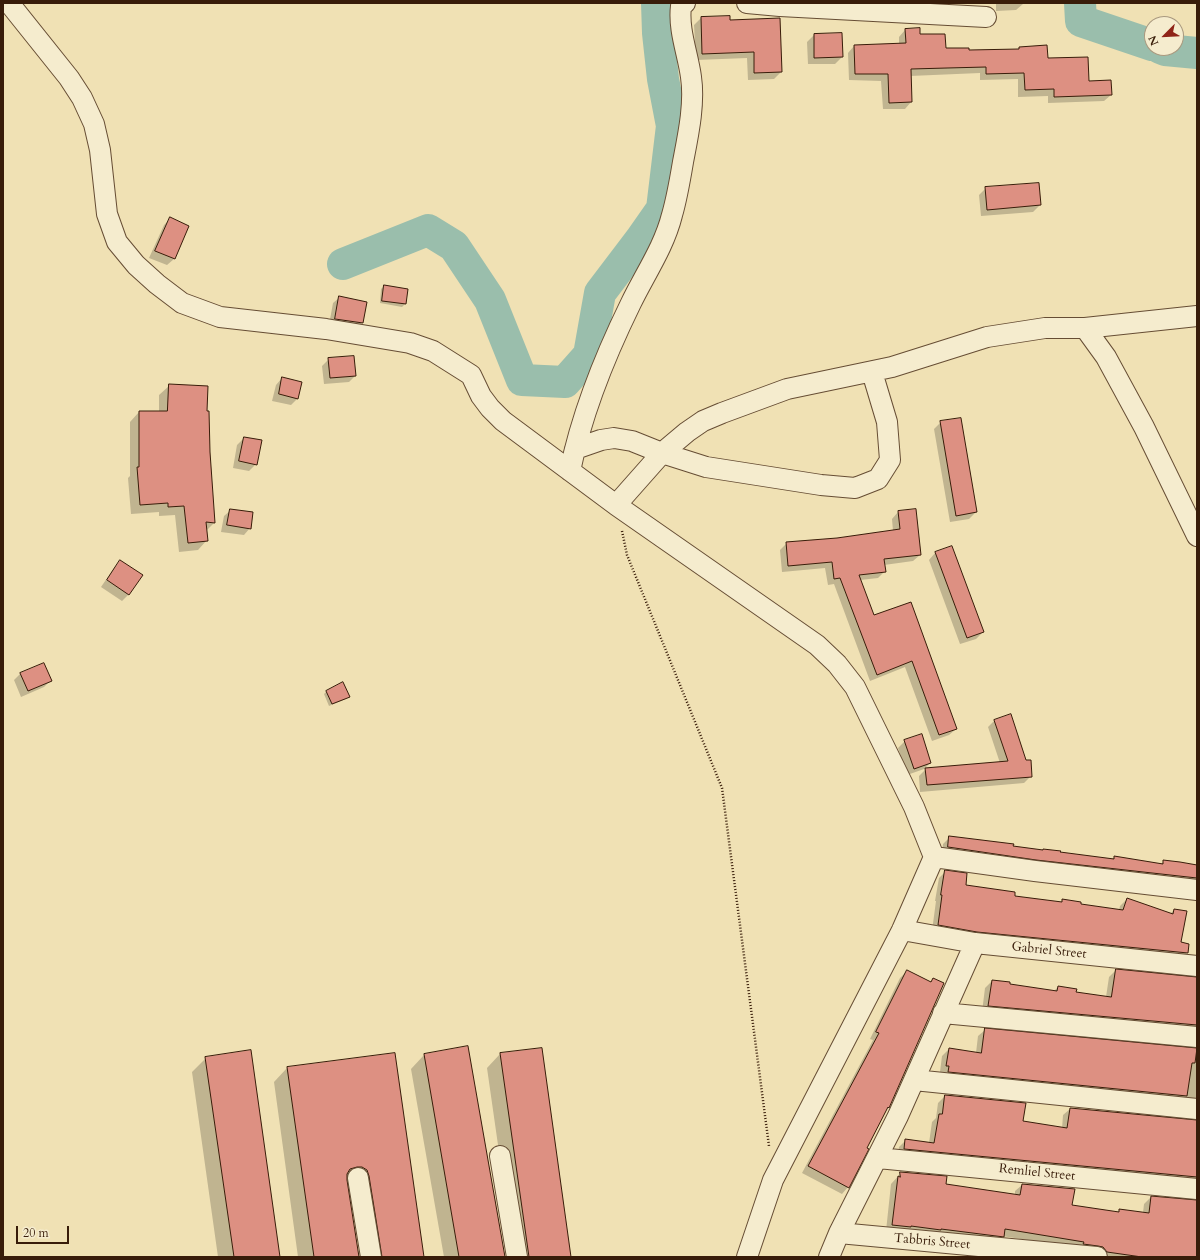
<!DOCTYPE html>
<style>
body{margin:0}
#map{position:relative;width:1200px;height:1260px;overflow:hidden;background:#f0e1b4;font-family:Cardo,serif}
canvas{display:block}
.frame{position:absolute;inset:0;border:4px solid #381c09;pointer-events:none}
.north{position:absolute;left:1144px;top:16px;width:40px;height:40px;box-sizing:border-box;background:#f5ecce;border:1px solid #a9997f;border-radius:50%;rotate:246deg;font-size:11px;font-weight:700;line-height:16px;text-align:center;color:#381c09}
.north::after{content:'';display:block;margin:auto;width:14px;height:18px;background:#8f2418;clip-path:polygon(50% 0,100% 100%,50% 72%,0 100%)}
.scale{position:absolute;left:16px;top:1226px;width:53px;height:18px;box-sizing:border-box;border:2px solid #381c09;border-top:0;padding-left:5px;font-size:12px;line-height:14px;white-space:nowrap;color:#381c09;-webkit-text-stroke:3px #f5ecce;paint-order:stroke}
</style>
<div id="map">
<canvas width="1200" height="1260"></canvas>
<div class="frame"></div>
<div class="north">N</div>
<div class="scale">20 m</div>
</div>
<script>
const g = document.querySelector('canvas').getContext('2d');
g.lineJoin = 'round';
function paint(path, color) { g.fillStyle = color; g.fill(path, 'evenodd'); }
function stroke(path, color, width, dash) { g.strokeStyle = color; g.lineWidth = width; g.lineCap = dash ? 'butt' : 'round'; g.setLineDash(dash || []); g.stroke(path); }
function write(font, color, halo, rows, align = 'center') {
  g.font = font + ' Cardo,serif'; g.lineWidth = 3.5; g.setLineDash([]); g.textBaseline = 'middle'; g.strokeStyle = halo; g.fillStyle = color; for (const [text, x, y, turn = 0] of rows) {
    g.save(); g.translate(x, y); g.rotate((+turn || 0) * Math.PI / 180); g.textAlign = isNaN(turn) ? turn : align; if (halo) g.strokeText(text, 0, 0); g.fillText(text, 0, 0); g.restore();
  }
}
paint(new Path2D(`
 M 996,3 L 1023,3 L 1023,4 L 1016,10 L 996,11 Z
 M 729,17 L 729,21 L 781,72 L 774,79 L 748,80 L 747,58 L 696,60 L 694,25 L 701,18 Z
 M 905,30 L 919,35 L 945,49 L 968,51 L 1017,50 L 1020,48 L 1047,59 L 1111,95 L 1104,101 L 1048,103 L 1048,96 L 1018,97 L 1018,79 L 980,80 L 980,73 L 910,76 L 911,102 L 905,109 L 883,109 L 881,81 L 849,80 L 848,53 L 854,46 L 899,44 L 899,37 Z
 M 841,34 L 842,57 L 835,64 L 808,64 L 807,42 L 814,35 Z
 M 986,188 L 1040,205 L 1033,212 L 981,216 L 979,195 Z
 M 170,219 L 188,226 L 174,259 L 167,265 L 149,258 L 164,225 Z
 M 384,286 L 407,290 L 405,304 L 402,307 L 380,303 L 381,289 Z
 M 340,297 L 366,303 L 362,323 L 355,330 L 329,325 L 333,303 Z
 M 329,359 L 355,376 L 349,382 L 324,384 L 322,366 Z
 M 282,378 L 298,398 L 291,405 L 272,401 L 276,385 Z
 M 169,386 L 206,412 L 214,523 L 206,531 L 207,540 L 198,550 L 179,552 L 175,515 L 159,516 L 159,512 L 131,514 L 128,478 L 130,476 L 130,422 L 139,412 L 159,412 L 159,395 Z
 M 941,422 L 976,512 L 969,519 L 950,522 L 934,429 Z
 M 244,438 L 256,464 L 249,471 L 233,468 L 237,445 Z
 M 231,510 L 250,528 L 244,535 L 221,532 L 224,516 Z
 M 898,512 L 920,555 L 913,561 L 884,565 L 885,571 L 878,578 L 860,580 L 873,617 L 911,603 L 956,729 L 949,735 L 932,741 L 905,667 L 870,681 L 834,584 L 828,585 L 825,568 L 782,572 L 780,550 L 787,543 L 837,539 L 893,531 L 892,519 Z
 M 951,547 L 983,632 L 976,639 L 960,644 L 929,560 L 935,553 Z
 M 120,562 L 129,594 L 122,601 L 101,587 L 114,568 Z
 M 20,674 L 51,680 L 44,687 L 21,697 L 14,680 Z
 M 327,691 L 349,696 L 346,699 L 329,706 L 324,694 Z
 M 995,720 L 1031,776 L 1024,783 L 920,792 L 919,776 L 926,769 L 1000,763 L 988,727 Z
 M 905,741 L 930,763 L 924,769 L 907,775 L 898,748 Z
 M 950,837 L 1012,847 L 1112,859 L 1115,857 L 1160,865 L 1164,861 L 1197,866 L 1197,878 L 1191,885 L 942,854 L 943,844 Z
 M 946,871 L 964,885 L 1014,897 L 1060,903 L 1063,900 L 1080,905 L 1119,910 L 1120,906 L 1127,899 L 1170,914 L 1174,910 L 1180,943 L 1188,945 L 1187,953 L 1180,960 L 932,931 L 936,901 L 935,901 L 939,878 Z
 M 1116,970 L 1197,978 L 1197,1034 L 982,1012 L 985,988 L 992,981 L 1009,985 L 1054,991 L 1058,987 L 1075,993 L 1106,997 L 1109,977 Z
 M 907,971 L 930,983 L 933,979 L 888,1107 L 866,1149 L 848,1187 L 842,1194 L 802,1173 L 873,1040 L 870,1039 L 900,978 Z
 M 985,1030 L 1197,1049 L 1197,1106 L 940,1072 L 942,1056 L 949,1049 L 976,1053 L 978,1036 Z
 M 500,1054 L 570,1257 L 514,1257 L 487,1068 Z
 M 424,1055 L 504,1257 L 444,1257 L 411,1069 Z
 M 206,1058 L 279,1257 L 218,1257 L 192,1072 Z
 M 335,1062 L 423,1257 L 367,1257 L 348,1181 L 346,1181 L 358,1257 L 298,1257 L 274,1082 L 287,1068 Z
 M 945,1096 L 1022,1122 L 1062,1129 L 1063,1115 L 1070,1109 L 1197,1121 L 1197,1186 L 898,1155 L 899,1147 L 906,1140 L 929,1143 L 932,1122 L 936,1118 L 938,1103 Z
 M 901,1173 L 945,1184 L 1015,1196 L 1015,1191 L 1022,1185 L 1071,1205 L 1117,1213 L 1120,1210 L 1143,1213 L 1144,1204 L 1151,1197 L 1197,1201 L 1197,1257 L 1099,1257 L 1078,1248 L 1002,1236 L 996,1243 L 886,1231 L 891,1184 Z`), '#0003');
stroke(new Path2D(`
 M 1080,3 L 1081,21 L 1152,45
 M 1160,48 L 1165,50 L 1197,53
 M 343,264 L 428,230 L 454,246 L 490,300 L 522,380 L 565,382 L 589,355 L 600,293 L 641,239 L 662,209 L 672,126 L 663,79 L 658,33 L 657,3`), '#9abeac', 32);
const building = new Path2D(`
 M 730,16 L 730,20 L 780,18 L 782,72 L 754,73 L 754,52 L 702,54 L 701,17 Z
 M 920,28 L 920,34 L 945,34 L 946,48 L 969,48 L 969,50 L 1019,49 L 1019,47 L 1047,45 L 1048,58 L 1088,57 L 1089,81 L 1111,80 L 1112,95 L 1054,97 L 1054,89 L 1025,90 L 1024,73 L 986,74 L 986,67 L 947,68 L 911,69 L 912,102 L 889,103 L 888,74 L 855,74 L 854,45 L 906,43 L 905,29 Z
 M 842,33 L 843,57 L 814,58 L 814,34 Z
 M 1039,183 L 1041,205 L 987,210 L 985,187 Z
 M 170,217 L 189,226 L 175,259 L 155,251 Z
 M 384,285 L 408,289 L 406,304 L 382,301 Z
 M 339,296 L 367,302 L 363,323 L 335,319 Z
 M 354,356 L 356,376 L 330,378 L 328,358 Z
 M 282,377 L 302,382 L 298,399 L 279,394 Z
 M 169,384 L 208,386 L 207,411 L 209,411 L 210,452 L 215,523 L 206,522 L 208,541 L 188,543 L 184,506 L 168,507 L 168,503 L 140,505 L 137,467 L 139,467 L 139,411 L 167,411 Z
 M 961,418 L 977,512 L 956,516 L 940,421 Z
 M 244,437 L 262,440 L 257,465 L 239,461 Z
 M 230,509 L 253,512 L 251,529 L 227,525 Z
 M 916,509 L 921,555 L 884,559 L 886,572 L 859,575 L 874,615 L 911,602 L 957,729 L 939,735 L 912,661 L 877,675 L 840,578 L 834,579 L 832,562 L 788,566 L 786,542 L 837,538 L 900,529 L 898,511 Z
 M 952,546 L 984,632 L 967,638 L 935,552 Z
 M 120,560 L 143,575 L 129,595 L 107,580 Z
 M 44,663 L 52,681 L 28,691 L 20,673 Z
 M 343,682 L 350,697 L 332,704 L 326,691 Z
 M 1011,714 L 1026,760 L 1031,760 L 1032,777 L 927,785 L 925,768 L 1008,761 L 994,720 Z
 M 922,734 L 931,763 L 914,769 L 904,740 Z
 M 949,836 L 1014,844 L 1013,846 L 1043,850 L 1043,849 L 1061,851 L 1060,852 L 1114,859 L 1114,856 L 1163,864 L 1163,860 L 1180,862 L 1197,865 L 1197,878 L 1036,860 L 948,847 Z
 M 945,870 L 967,873 L 966,885 L 1015,892 L 1015,896 L 1062,902 L 1062,899 L 1081,902 L 1081,904 L 1123,910 L 1127,898 L 1173,914 L 1174,909 L 1187,911 L 1181,942 L 1189,944 L 1188,953 L 977,932 L 938,925 L 942,895 L 941,895 Z
 M 1116,969 L 1197,977 L 1197,1025 L 988,1006 L 992,980 L 1010,982 L 1010,984 L 1057,991 L 1058,986 L 1077,989 L 1076,992 L 1111,997 Z
 M 907,970 L 931,982 L 933,978 L 944,983 L 889,1108 L 888,1107 L 867,1148 L 869,1149 L 849,1188 L 808,1166 L 879,1033 L 876,1032 Z
 M 985,1028 L 1197,1048 L 1195,1063 L 1192,1063 L 1187,1096 L 948,1072 L 949,1066 L 946,1066 L 949,1048 L 981,1053 Z
 M 468,1046 L 505,1257 L 459,1257 L 424,1054 Z
 M 542,1048 L 571,1257 L 529,1257 L 500,1053 Z
 M 251,1050 L 280,1257 L 234,1257 L 205,1057 Z
 M 395,1053 L 424,1257 L 382,1257 L 369,1176 L 367,1170 L 362,1167 L 357,1167 L 350,1169 L 347,1174 L 347,1180 L 359,1257 L 314,1257 L 287,1067 Z
 M 945,1095 L 1026,1103 L 1023,1121 L 1067,1128 L 1070,1108 L 1197,1120 L 1197,1177 L 904,1149 L 905,1139 L 934,1143 L 939,1114 L 942,1114 Z
 M 900,1172 L 947,1176 L 946,1184 L 1020,1195 L 1022,1184 L 1075,1189 L 1072,1205 L 1119,1212 L 1119,1209 L 1149,1213 L 1151,1196 L 1197,1200 L 1197,1257 L 1142,1257 L 1107,1252 L 1103,1247 L 1098,1246 L 1083,1244 L 1084,1242 L 1005,1229 L 1004,1237 L 941,1229 L 941,1230 L 911,1226 L 911,1227 L 892,1225 L 898,1176 L 900,1177 Z`);
paint(building, '#dd9082');
stroke(building, '#381c09', 1);
const minor = new Path2D(`
 M 9,3 L 69,78 L 82,98 L 94,124 L 100,150 L 107,214 L 117,242 L 136,265 L 157,284 L 182,303 L 220,317 L 326,329 L 410,343 L 433,351 L 471,375 L 481,396 L 490,408 L 503,421 L 616,505 L 817,645 L 837,664 L 855,687 L 914,807 L 934,857 L 902,930 L 773,1180 L 747,1257
 M 747,3 L 780,6 L 986,17
 M 1085,328 L 1197,316
 M 575,449 L 601,440 L 614,438 L 632,441 L 662,453 L 706,467 L 821,485 L 855,488 L 878,479 L 890,460 L 887,422 L 872,372
 M 570,471 C 582,412 605,356 631,303 C 645,274 664,247 672,215 C 677,198 680,180 683,162 C 688,136 695,104 691,77 C 688,54 678,30 681,6 L 685,3
 M 616,505 L 662,453 L 687,432 L 703,421 L 722,413 L 787,389 L 892,367 L 987,337 L 1045,328 L 1085,328 L 1106,357 L 1144,427 L 1197,536
 M 934,857 L 1035,871 L 1197,890
 M 902,930 L 975,943 L 1197,966
 M 943,1013 L 1197,1037
 M 914,1080 L 1197,1109
 M 500,1156 L 517,1257
 M 878,1158 L 1197,1189
 M 358,1178 L 371,1257
 M 839,1233 L 1097,1257
 M 829,1257 L 839,1233 L 898,1116 L 975,943`);
stroke(minor, '#664d34', 22);
stroke(new Path2D(`
 M 622,531 L 627,555 L 722,788 L 769,1146`), '#381c09', 2.5, [1, 2]);
stroke(minor, '#f5ecce', 20);
write('13px', '#381c09', '#f5ecce', [
 ["Gabriel Street",1049,951,6],
 ["Remliel Street",1037,1173,6],
 ["Tabbris Street",932,1242,5]
]);
</script>
